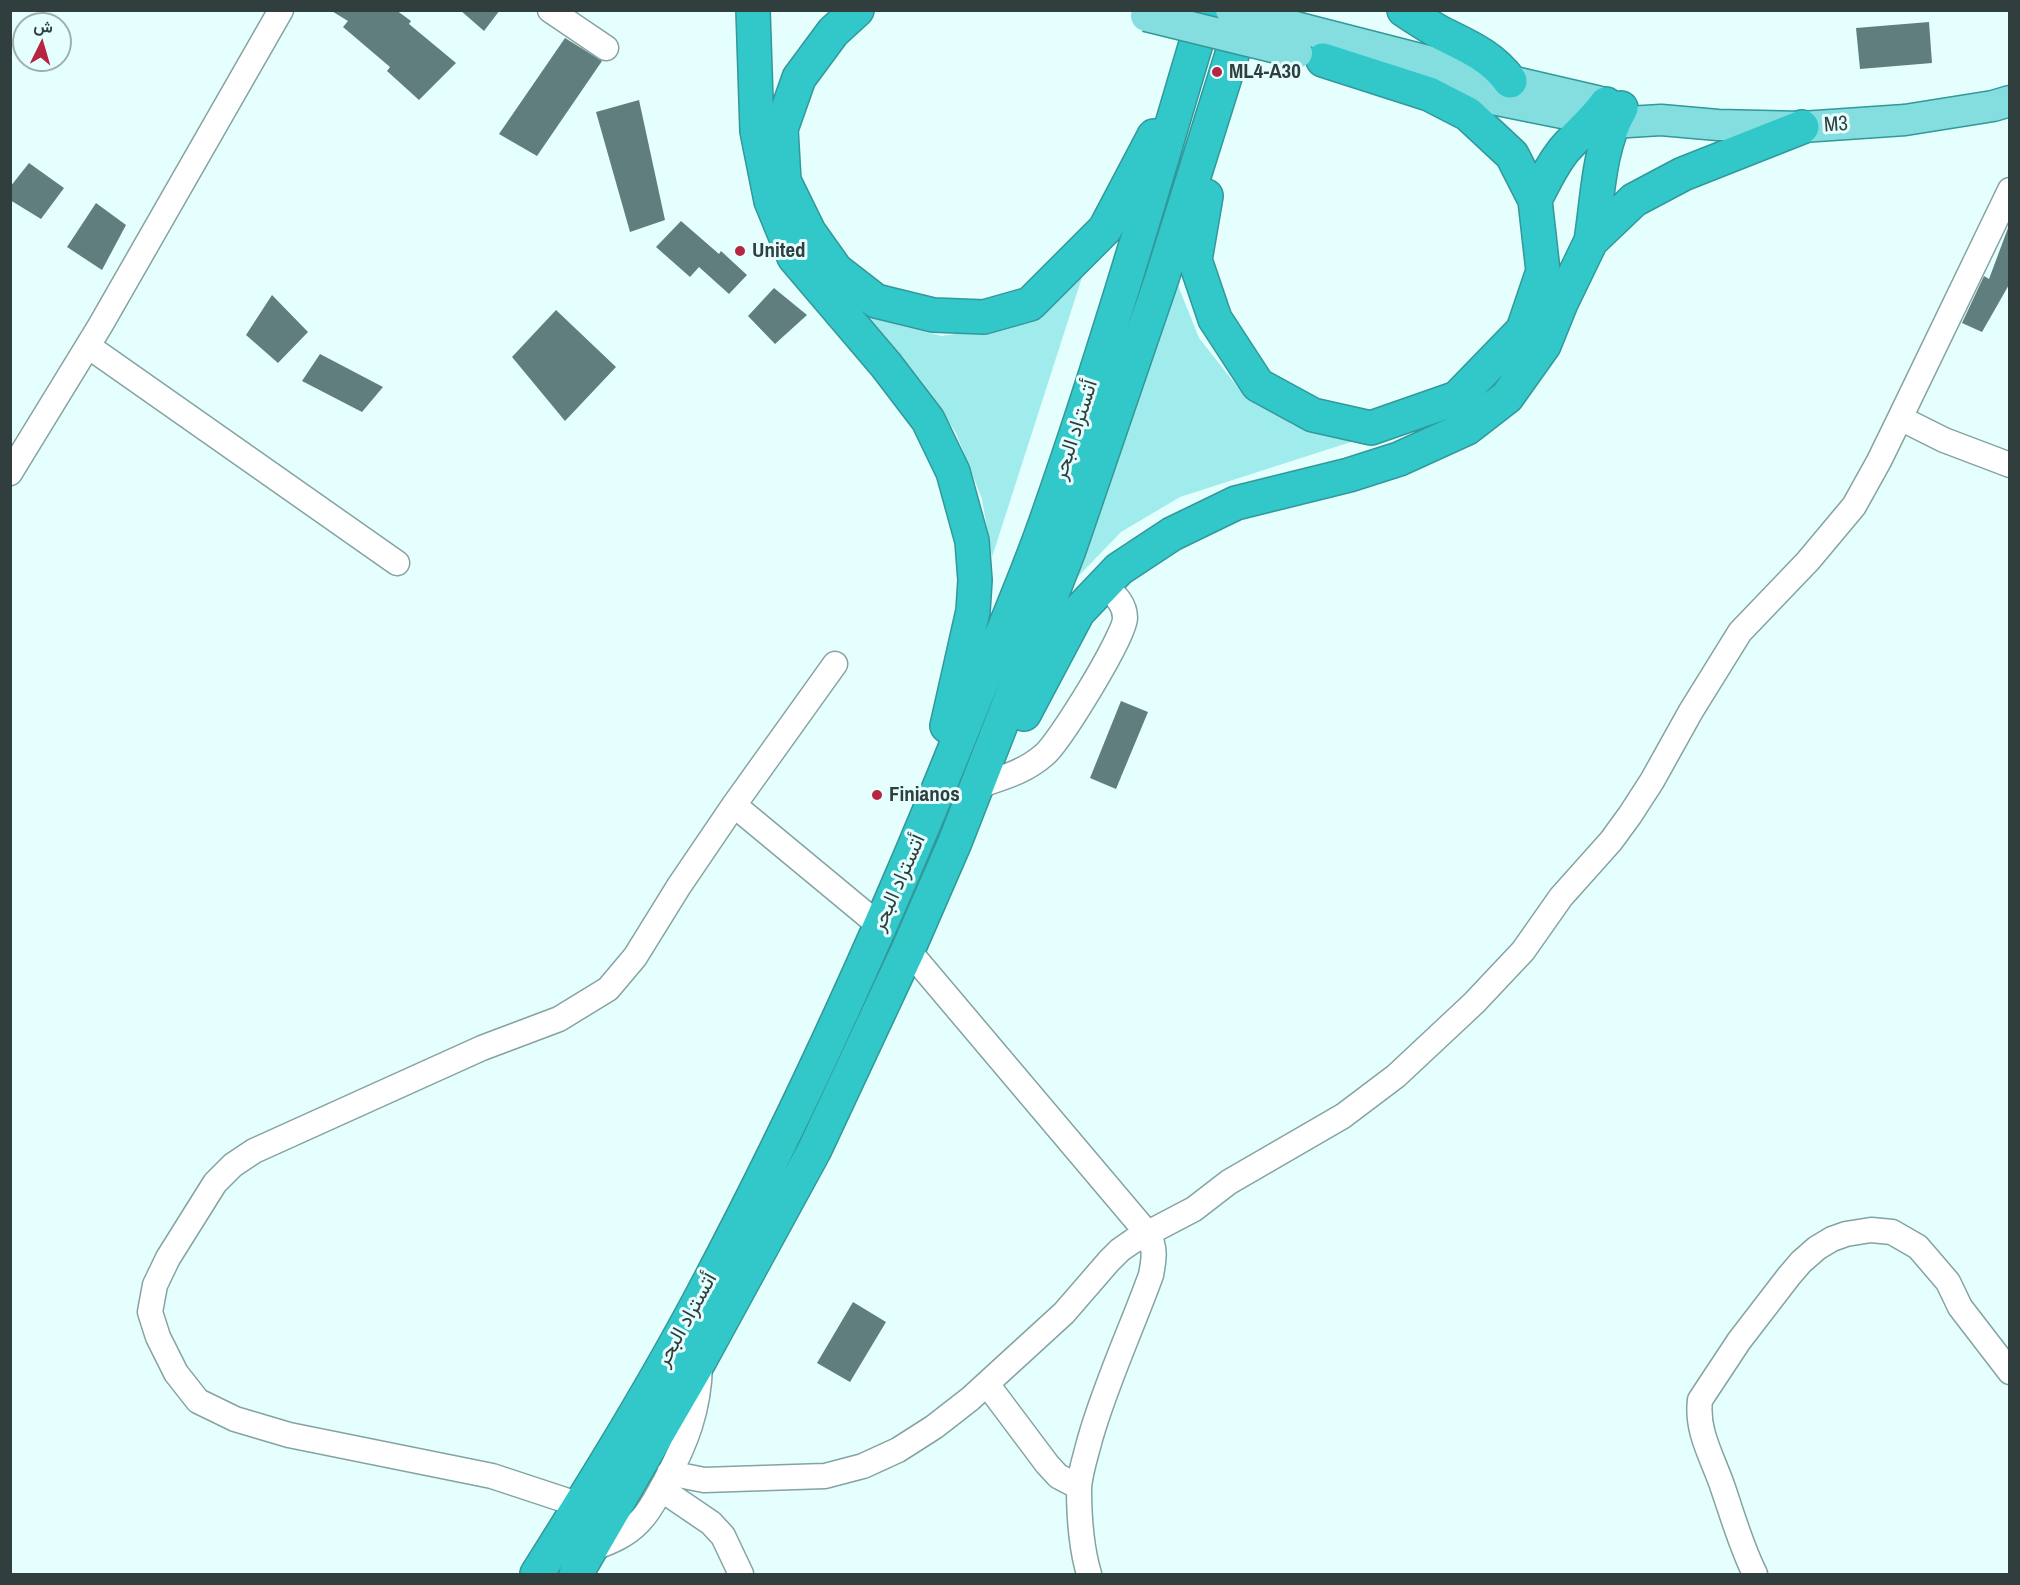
<!DOCTYPE html>
<meta charset="utf-8">
<style>
body{margin:0}
#map{position:relative;width:2020px;height:1585px;overflow:hidden;background:#e5fefe;font-family:"Archivo Narrow",Vazirmatn,sans-serif}
canvas{display:block}
.frame{position:absolute;inset:0;border:12px solid #313e3e;pointer-events:none}
.north{position:absolute;left:12px;top:12px;width:60px;height:60px;box-sizing:border-box;background:#e5fefe;border:2px solid #9db1b1;border-radius:50%;rotate:5deg;font-size:16px;font-weight:700;line-height:24px;text-align:center;color:#313e3e}
.north::after{content:'';display:block;margin:auto;width:21px;height:27px;background:#b72542;clip-path:polygon(50% 0,100% 100%,50% 72%,0 100%)}
</style>
<div id="map">
<canvas width="2020" height="1585"></canvas>
<div class="frame"></div>
<div class="north">ش</div>
</div>
<script>
const g = document.querySelector('canvas').getContext('2d');
g.lineJoin = 'round';
function paint(path, color) { g.fillStyle = color; g.fill(path, 'evenodd'); }
function stroke(path, color, width, dash) { g.strokeStyle = color; g.lineWidth = width; g.lineCap = dash ? 'butt' : 'round'; g.setLineDash(dash || []); g.stroke(path); }
function write(font, color, halo, rows, align = 'center') {
  g.font = font + ' "Archivo Narrow",Vazirmatn,sans-serif'; g.lineWidth = 6; g.setLineDash([]); g.textBaseline = 'middle'; g.strokeStyle = halo; g.fillStyle = color; for (const [text, x, y, turn = 0] of rows) {
    g.save(); g.translate(x, y); g.rotate((+turn || 0) * Math.PI / 180); g.textAlign = isNaN(turn) ? turn : align; if (halo) g.strokeText(text, 0, 0); g.fillText(text, 0, 0); g.restore();
  }
}
paint(new Path2D(`
 M 1084,271 L 992,557 L 982,499 L 956,433 L 922,383 L 854,305 L 898,325 L 942,336 L 1001,327 Z
 M 1177,283 L 1199,338 L 1240,390 L 1294,425 L 1354,441 L 1180,497 L 1121,532 L 1063,592 Z`), '#a0ebeb');
paint(new Path2D(`
 M 330,10 L 396,10 L 411,21 L 409,24 L 456,63 L 419,100 L 387,71 L 390,67 L 343,27 L 348,21 Z
 M 460,10 L 500,10 L 484,31 Z
 M 1929,22 L 1932,63 L 1860,69 L 1856,28 Z
 M 565,38 L 602,61 L 537,156 L 499,134 Z
 M 639,100 L 665,220 L 630,232 L 596,112 Z
 M 29,163 L 64,188 L 41,219 L 10,200 L 10,187 Z
 M 96,203 L 126,225 L 102,270 L 67,247 Z
 M 681,221 L 719,254 L 721,251 L 747,275 L 729,294 L 699,267 L 690,277 L 656,247 Z
 M 2008,228 L 2010,229 L 2010,283 L 1982,332 L 1962,323 L 1984,276 L 1989,279 Z
 M 774,288 L 807,315 L 775,344 L 748,316 Z
 M 272,295 L 308,332 L 278,363 L 246,335 Z
 M 556,310 L 616,367 L 565,421 L 512,357 Z
 M 320,354 L 383,387 L 362,412 L 302,381 Z
 M 1121,701 L 1148,712 L 1116,789 L 1090,778 Z
 M 853,1302 L 886,1322 L 850,1382 L 817,1363 Z`), '#617e7e');
const minor = new Path2D(`
 M 550,10 L 606,48
 M 88,346 L 397,563
 M 1900,418 L 1944,440 L 2010,465
 M 10,473 L 100,326 L 281,10
 M 987,783 C 1008,776 1027,770 1044,755 C 1059,743 1125,636 1125,618 C 1125,603 1114,594 1104,585
 M 734,805 L 880,926
 M 908,950 L 1148,1234 C 1156,1248 1154,1259 1151,1275 C 1131,1330 1106,1383 1090,1439 C 1086,1455 1080,1472 1079,1488 C 1079,1517 1081,1547 1089,1574
 M 987,1384 L 1047,1464 L 1058,1476 L 1079,1487
 M 669,1473 L 704,1480 L 825,1476 L 863,1466 L 898,1450 L 934,1427 L 970,1399 L 1064,1313 L 1109,1261 L 1120,1250 L 1133,1241 L 1194,1209 L 1229,1182 L 1343,1116 L 1396,1076 L 1474,1003 L 1523,951 L 1561,897 L 1611,841 L 1630,815 L 1652,781 L 1691,711 L 1740,632 L 1808,561 L 1854,506 L 1879,461 L 1900,418 L 2010,190
 M 661,1489 L 711,1523 L 723,1536 L 741,1574
 M 580,1505 L 492,1476 L 289,1435 L 235,1419 L 198,1401 L 176,1373 L 158,1337 L 150,1312 L 155,1285 L 168,1258 L 215,1183 L 233,1165 L 254,1151 L 482,1048 L 559,1019 L 608,989 L 635,957 L 679,886 L 734,805 L 835,664
 M 593,1548 C 611,1542 627,1535 640,1521 C 651,1510 657,1496 665,1482 C 686,1443 699,1410 700,1365
 M 1755,1574 C 1741,1546 1733,1517 1723,1488 C 1713,1458 1696,1432 1700,1400 L 1739,1341 L 1789,1276 L 1801,1262 L 1817,1248 L 1832,1239 L 1846,1234 L 1871,1230 L 1892,1232 L 1918,1247 L 1948,1282 L 1960,1307 L 2010,1372`);
const major = new Path2D(`
 M 1303,29 L 1459,69 L 1597,101
 M 1428,86 L 1612,123 L 1661,120 L 1718,125 L 1802,127 L 1905,120 L 1993,106 L 2010,101`);
const highway = new Path2D(`
 M 753,10 L 757,131 L 771,201 L 794,257 L 886,365 L 928,420 L 953,472 L 972,541 L 975,580 L 973,611 L 947,726
 M 857,10 L 833,32 L 799,78 L 781,129 L 784,181 L 809,232 L 836,270 L 876,301 L 933,315 L 984,317 L 1030,304 L 1105,229 L 1154,136
 M 1404,10 C 1416,18 1428,26 1441,33 C 1467,46 1492,56 1510,81
 M 1206,196 L 1195,260 L 1215,319 L 1258,385 L 1313,415 L 1371,428 L 1457,398 L 1523,330 L 1543,271 L 1535,200 L 1512,155 L 1468,114 L 1429,94 L 1323,60
 M 1535,200 C 1544,182 1552,165 1564,150 C 1578,134 1594,121 1606,104
 M 1591,241 C 1598,198 1598,147 1621,108
 M 1024,714 L 1078,612 L 1119,569 L 1172,534 L 1236,503 L 1349,475 L 1399,459 L 1467,428 L 1507,397 L 1544,345 L 1561,303 L 1591,241 L 1634,200 L 1683,174 L 1802,127
 M 537,1574 C 596,1480 655,1385 707,1286 C 807,1097 895,900 974,701 C 1000,638 1028,575 1050,510 C 1108,345 1156,177 1206,10
 M 576,1574 L 700,1360 L 814,1151 L 908,950 L 955,842 L 1069,550 L 1162,278 L 1246,10`);
stroke(minor, '#84a3a2', 27);
stroke(major, '#329899', 33);
stroke(highway, '#329899', 36);
stroke(minor, '#fff', 24);
stroke(major, '#84dedf', 30);
stroke(highway, '#32c8ca', 33);
const majorBridge = new Path2D(`
 M 1231,10 L 1303,29
 M 1146,16 L 1297,53`);
stroke(majorBridge, '#329899', 33, []);
stroke(majorBridge, '#84dedf', 30);
for (const [x, y, r, color] of [
 [1217,72,6,"#b72542"],
 [740,251,6,"#b72542"],
 [877,795,6,"#b72542"]
]) { const dot = new Path2D(); dot.arc(x, y, r, 0, 2 * Math.PI); g.fillStyle = color; g.fill(dot); stroke(dot, '#e5fefe', 2); }
write('bold 21px', '#313e3e', '#e5fefe', [
 ["ML4-A30",1229,72],
 ["United",752,251],
 ["Finianos",889,795]
], 'left');
write('21px', '#313e3e', '#e5fefe', [
 ["M3",1836,125,-4],
 ["أتستراد البحر",1076,430,-72],
 ["أتستراد البحر",899,883,-66],
 ["أتستراد البحر",687,1320,-61]
]);
</script>
